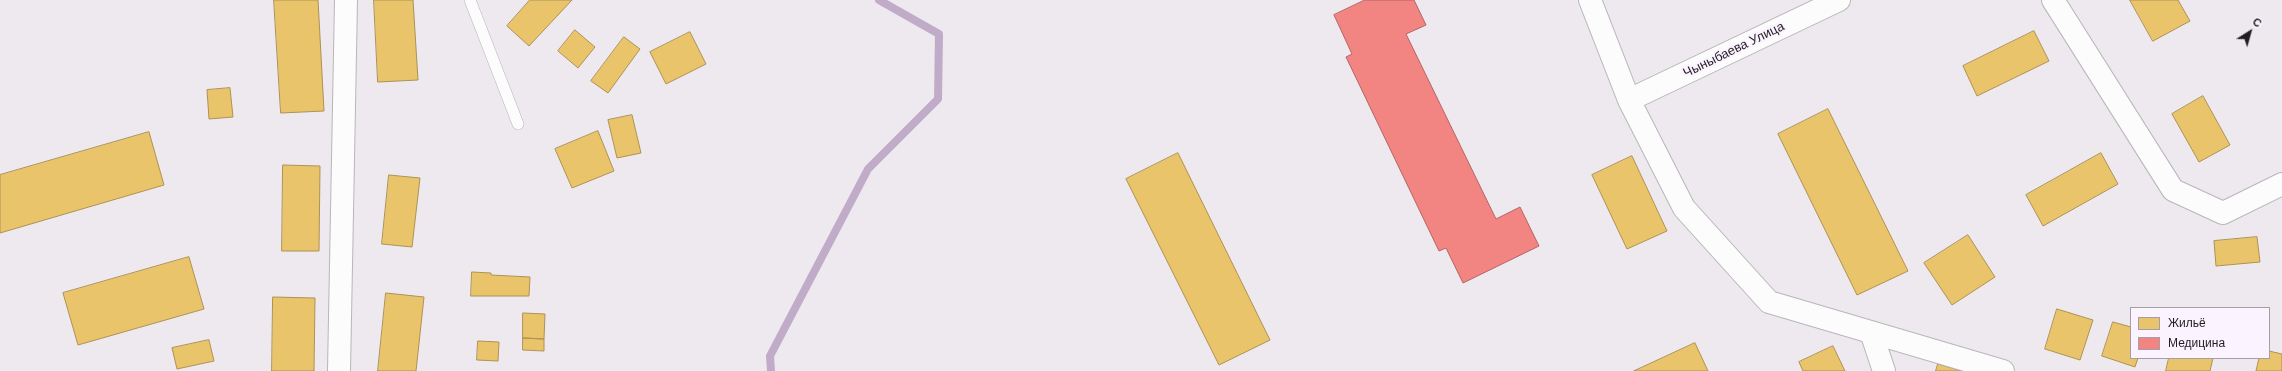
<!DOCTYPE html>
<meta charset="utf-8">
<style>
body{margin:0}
#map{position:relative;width:2282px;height:371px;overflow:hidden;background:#ede9ee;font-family:Helvetica,sans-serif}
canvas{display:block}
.legend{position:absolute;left:2130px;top:307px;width:140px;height:52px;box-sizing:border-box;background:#fbf3ff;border:1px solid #a49ea7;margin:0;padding:5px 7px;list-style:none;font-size:12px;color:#211e22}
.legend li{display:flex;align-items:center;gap:8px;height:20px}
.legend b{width:20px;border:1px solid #a49ea7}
.north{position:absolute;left:2230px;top:12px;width:40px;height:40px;-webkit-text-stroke:3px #fbf3ff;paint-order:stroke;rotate:37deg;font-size:11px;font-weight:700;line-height:16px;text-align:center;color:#211e22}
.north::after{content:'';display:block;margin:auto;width:14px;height:18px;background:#211e22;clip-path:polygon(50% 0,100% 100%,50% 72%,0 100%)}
</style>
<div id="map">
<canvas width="2282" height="371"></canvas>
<ul class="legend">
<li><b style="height:11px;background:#e9c46a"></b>Жильё</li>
<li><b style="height:11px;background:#f28482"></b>Медицина</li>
</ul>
<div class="north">С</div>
</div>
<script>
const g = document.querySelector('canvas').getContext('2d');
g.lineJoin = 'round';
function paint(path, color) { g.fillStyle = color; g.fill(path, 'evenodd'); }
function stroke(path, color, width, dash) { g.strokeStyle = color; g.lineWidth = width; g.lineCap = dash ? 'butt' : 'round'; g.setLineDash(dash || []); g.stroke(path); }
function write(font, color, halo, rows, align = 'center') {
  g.font = font + ' Helvetica,sans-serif'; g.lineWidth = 4; g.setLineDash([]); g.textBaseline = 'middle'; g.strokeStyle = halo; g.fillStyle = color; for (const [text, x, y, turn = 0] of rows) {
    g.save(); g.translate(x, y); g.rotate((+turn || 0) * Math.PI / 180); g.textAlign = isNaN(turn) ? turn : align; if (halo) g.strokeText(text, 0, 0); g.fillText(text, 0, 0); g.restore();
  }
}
const homes = new Path2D(`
 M 274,0 L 318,0 L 324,111 L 281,113 Z
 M 374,0 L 413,0 L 418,80 L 378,82 Z
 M 530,0 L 572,0 L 529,46 L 507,26 Z
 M 2130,0 L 2178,0 L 2190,21 L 2153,41 Z
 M 575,30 L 595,47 L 578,68 L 558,51 Z
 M 2034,31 L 2049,61 L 1977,96 L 1963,66 Z
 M 690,32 L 706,64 L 666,84 L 650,52 Z
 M 624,37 L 640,49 L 608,93 L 591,81 Z
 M 230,88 L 233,117 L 209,119 L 207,90 Z
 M 2203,96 L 2230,145 L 2199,162 L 2172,114 Z
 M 1828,109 L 1908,271 L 1857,295 L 1778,134 Z
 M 632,115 L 641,153 L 617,158 L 608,120 Z
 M 598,131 L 614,171 L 572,188 L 555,149 Z
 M 149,132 L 164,185 L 0,233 L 0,175 Z
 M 1178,153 L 1270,340 L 1219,365 L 1126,179 Z
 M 2101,153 L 2118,184 L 2043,226 L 2026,195 Z
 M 1632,156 L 1667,231 L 1627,249 L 1592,175 Z
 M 283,165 L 320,166 L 319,251 L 282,251 Z
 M 389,175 L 420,178 L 412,247 L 382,244 Z
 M 1968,235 L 1995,277 L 1952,305 L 1924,263 Z
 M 2257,237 L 2260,262 L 2216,266 L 2214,241 Z
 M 189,257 L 204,309 L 78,345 L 63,293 Z
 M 472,272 L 491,273 L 491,275 L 530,277 L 529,296 L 471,296 Z
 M 386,293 L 424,297 L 416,371 L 378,371 Z
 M 273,297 L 315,298 L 314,371 L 272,371 Z
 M 2057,309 L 2093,320 L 2080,360 L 2045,349 Z
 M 523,313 L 545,314 L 544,339 L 523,338 Z
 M 2113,322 L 2131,327 L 2131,358 L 2138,358 L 2135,367 L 2102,356 Z
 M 523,338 L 544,339 L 544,351 L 523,350 Z
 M 209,340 L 214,361 L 177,369 L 172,348 Z
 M 478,341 L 499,342 L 498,361 L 477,360 Z
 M 1695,343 L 1708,371 L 1634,371 Z
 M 1833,346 L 1845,371 L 1803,371 L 1799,362 Z
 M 2269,351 L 2282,354 L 2282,371 L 2256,371 L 2259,358 L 2269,358 Z
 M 2169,358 L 2213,358 L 2210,371 L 2166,371 Z
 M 1938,364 L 1962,371 L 1936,371 Z`);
paint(homes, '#e9c46a');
stroke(homes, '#ad9254', 1);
const health = new Path2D(`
 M 1365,0 L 1414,0 L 1426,25 L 1406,34 L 1496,219 L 1520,207 L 1539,246 L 1463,283 L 1446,248 L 1439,251 L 1346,57 L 1352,54 L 1334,15 Z`);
paint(health, '#f28482');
stroke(health, '#b36565', 1);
stroke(new Path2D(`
 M 771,371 L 770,356 L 868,169 L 938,99 L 939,34 L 879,0`), '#c0abc8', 8);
const service = new Path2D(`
 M 470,0 L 518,124`);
const minor = new Path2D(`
 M 1590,0 L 1629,100 L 1684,208 L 1769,302 L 2003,371
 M 2053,0 L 2173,190 L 2223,213 L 2282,184
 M 1629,100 L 1839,0
 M 1871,332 L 1884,371
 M 339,371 L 346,0`);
stroke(service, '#b9b6ba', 12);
stroke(minor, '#b9b6ba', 24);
stroke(service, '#fcfcfc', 11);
stroke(minor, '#fcfcfc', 22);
write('13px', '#211e22', '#fbf3ff', [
 ["Чыныбаева Улица",1734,50,-26]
]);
</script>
